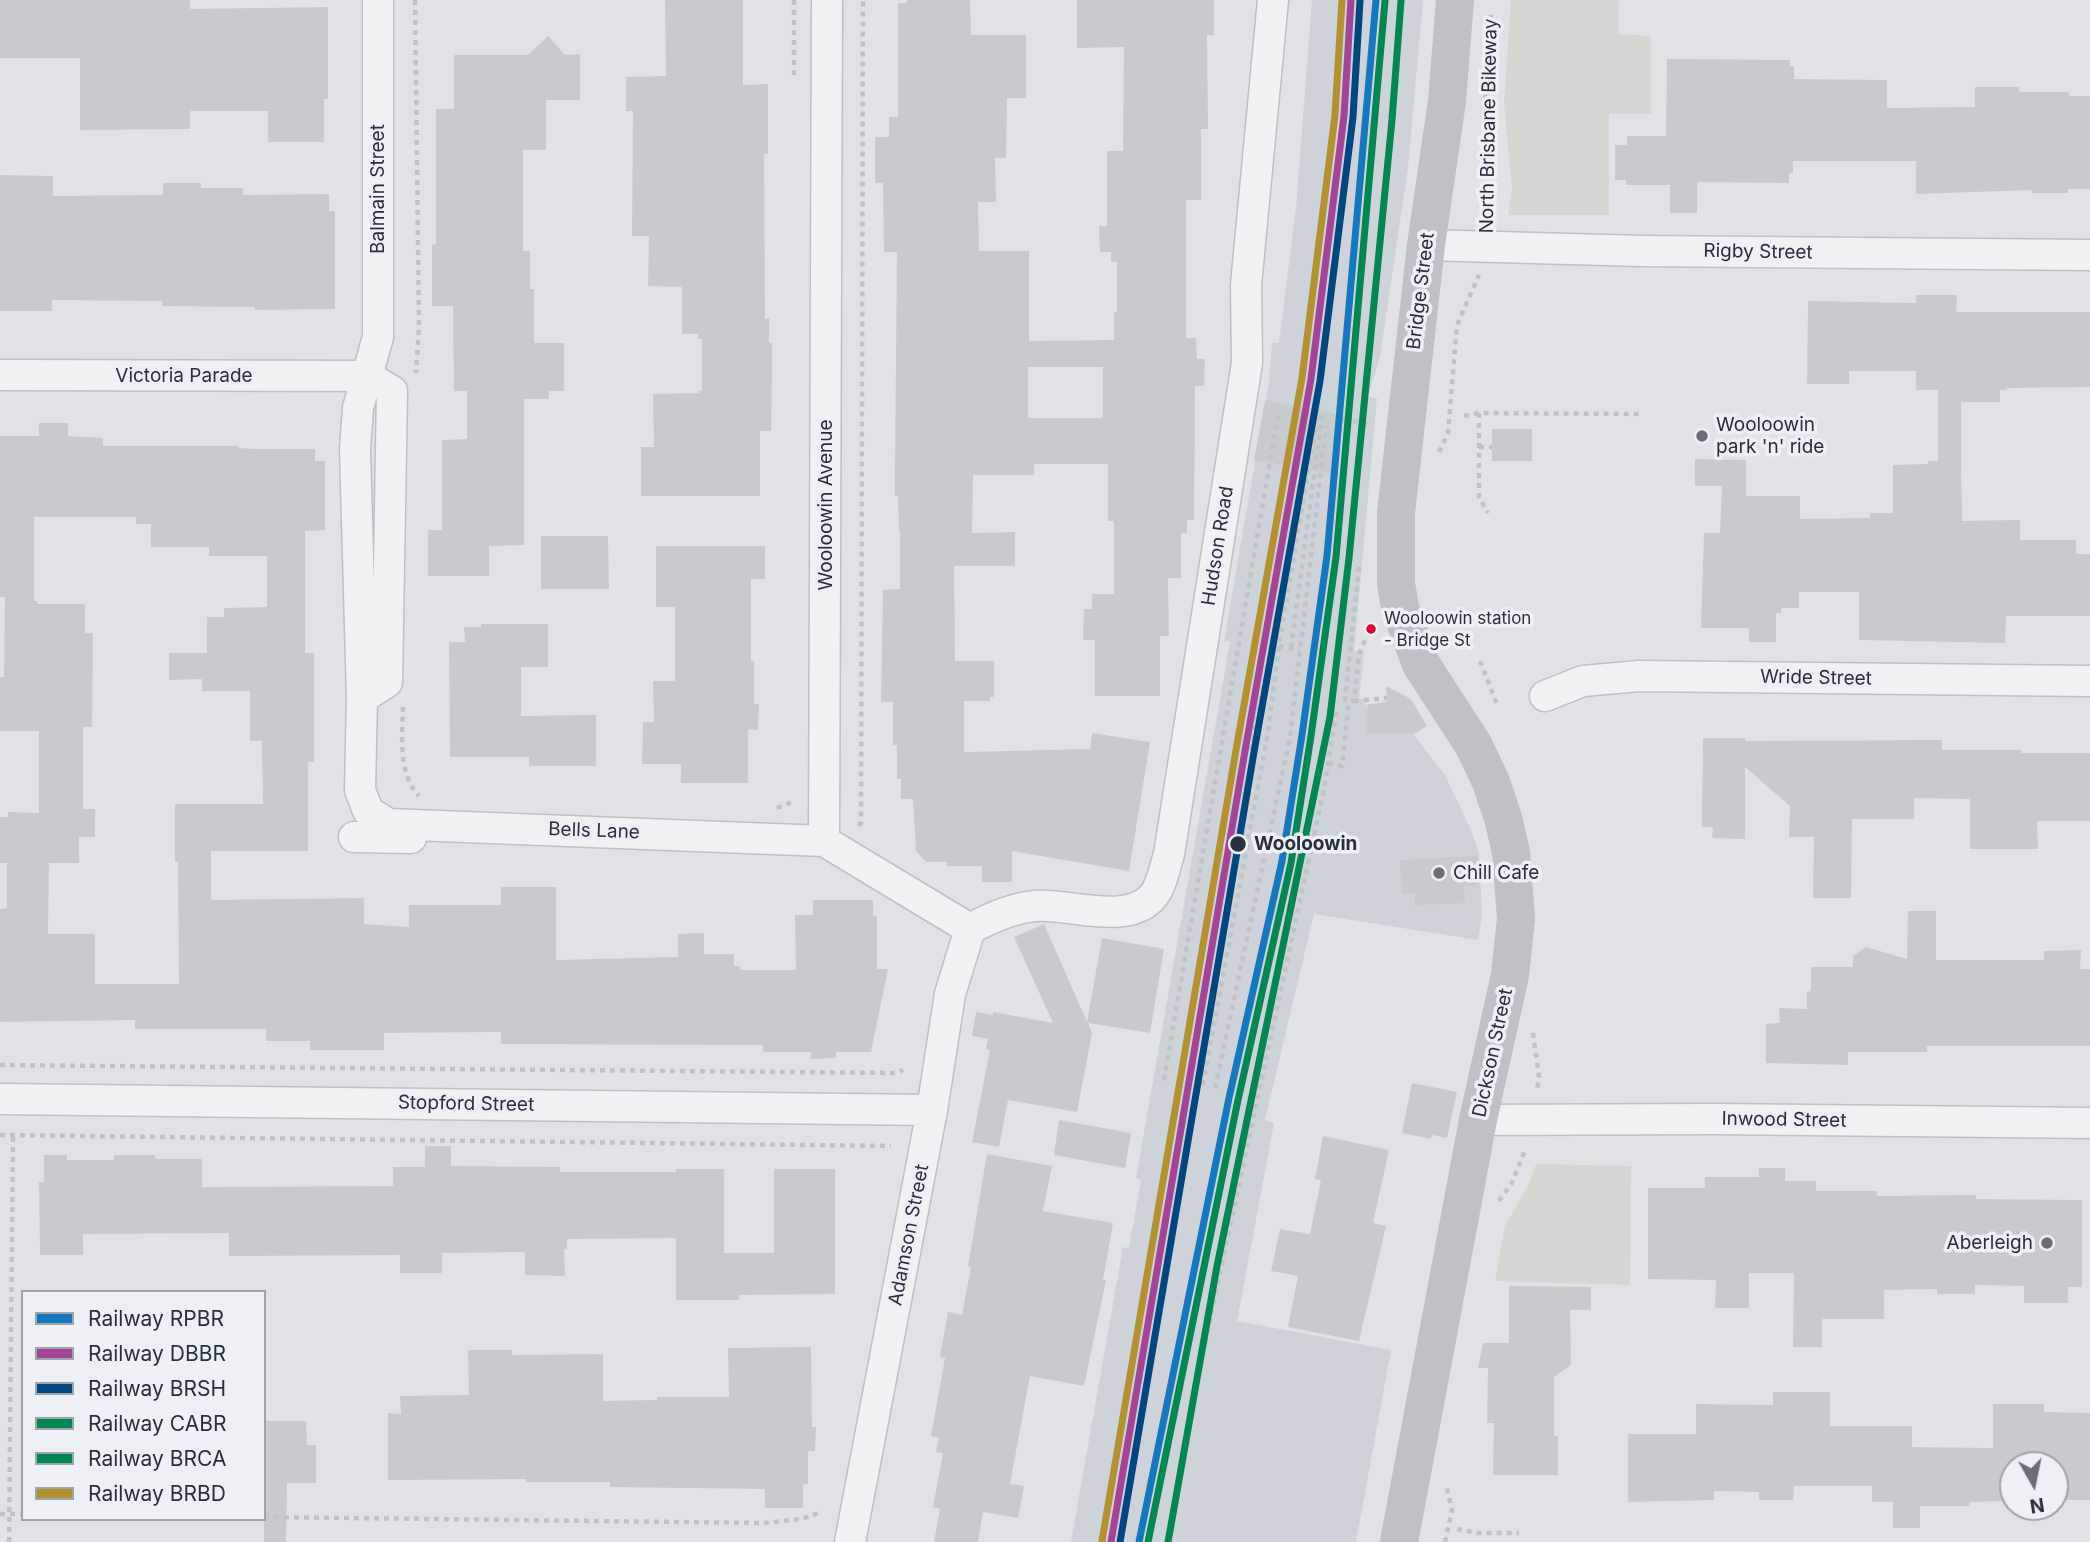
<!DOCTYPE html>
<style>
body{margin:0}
#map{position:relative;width:2090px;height:1542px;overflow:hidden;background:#e0e3e6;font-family:Inter,sans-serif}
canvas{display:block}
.legend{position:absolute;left:21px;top:1290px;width:245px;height:231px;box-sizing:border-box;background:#edf1f5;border:2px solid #9ea4ac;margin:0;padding:9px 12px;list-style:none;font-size:21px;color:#27313e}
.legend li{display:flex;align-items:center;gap:14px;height:35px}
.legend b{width:35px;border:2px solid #9ea4ac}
.north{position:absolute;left:1999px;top:1451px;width:70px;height:70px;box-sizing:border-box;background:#edf1f5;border:2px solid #9ea4ac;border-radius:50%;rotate:171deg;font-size:19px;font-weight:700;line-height:28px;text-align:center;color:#27313e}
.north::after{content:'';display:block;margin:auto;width:24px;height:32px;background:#686f79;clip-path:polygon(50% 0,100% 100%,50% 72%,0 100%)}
</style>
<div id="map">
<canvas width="2090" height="1542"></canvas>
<ul class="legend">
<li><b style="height:9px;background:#1578be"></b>Railway RPBR</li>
<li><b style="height:9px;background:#a54399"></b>Railway DBBR</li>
<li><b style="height:9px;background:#00467f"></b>Railway BRSH</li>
<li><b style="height:9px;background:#008752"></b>Railway CABR</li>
<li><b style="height:9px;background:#008752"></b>Railway BRCA</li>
<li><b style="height:9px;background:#b3912e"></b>Railway BRBD</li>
</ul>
<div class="north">N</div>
</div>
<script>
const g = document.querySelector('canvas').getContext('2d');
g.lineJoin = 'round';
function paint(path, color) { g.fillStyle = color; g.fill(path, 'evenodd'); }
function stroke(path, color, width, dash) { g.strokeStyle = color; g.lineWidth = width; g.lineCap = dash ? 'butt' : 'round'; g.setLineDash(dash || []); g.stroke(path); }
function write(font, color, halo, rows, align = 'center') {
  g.font = font + ' Inter,sans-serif'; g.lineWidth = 7; g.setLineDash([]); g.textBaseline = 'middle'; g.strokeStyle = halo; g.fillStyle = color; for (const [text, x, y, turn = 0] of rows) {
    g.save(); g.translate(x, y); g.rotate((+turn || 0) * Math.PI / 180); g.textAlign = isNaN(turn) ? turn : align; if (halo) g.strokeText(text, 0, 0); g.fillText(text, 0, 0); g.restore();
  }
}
paint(new Path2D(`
 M 1312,0 L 1423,0 L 1408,167 L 1380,357 L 1368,397 L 1377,398 L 1354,651 L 1364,652 L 1359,699 L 1365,699 L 1364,705 L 1386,702 L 1413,734 L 1445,775 L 1472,832 L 1479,854 L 1482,915 L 1478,940 L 1314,914 L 1265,1120 L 1274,1123 L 1237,1321 L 1391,1350 L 1356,1542 L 1071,1542 L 1123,1247 L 1129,1248 L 1141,1180 L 1136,1178 L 1230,642 L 1224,641 L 1269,381 L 1272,343 L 1279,343 L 1296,208 Z`), '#ced2d9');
paint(new Path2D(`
 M 1511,0 L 1619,0 L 1618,34 L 1651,36 L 1651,114 L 1609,114 L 1609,215 L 1508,215 L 1512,188 L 1504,102 Z
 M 1536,1164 L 1631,1166 L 1630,1285 L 1495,1281 L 1505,1226 L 1529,1184 Z`), '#d1d9d1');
paint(new Path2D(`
 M 0,0 L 190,0 L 190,9 L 328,7 L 328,99 L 324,99 L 324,142 L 268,142 L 268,111 L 190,111 L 190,129 L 80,130 L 80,58 L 0,58 Z
 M 665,0 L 743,0 L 743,85 L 768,84 L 768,154 L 764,154 L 765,319 L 769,318 L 769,343 L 772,343 L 772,378 L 771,431 L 760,431 L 760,496 L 641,496 L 641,447 L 654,447 L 653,394 L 699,393 L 699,391 L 702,391 L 702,339 L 698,339 L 698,334 L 682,334 L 682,287 L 648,286 L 649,236 L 632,236 L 633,111 L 626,111 L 626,77 L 666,76 Z
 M 907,0 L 970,0 L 971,35 L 1026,35 L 1026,98 L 1007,98 L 1006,158 L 995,158 L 996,202 L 978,202 L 979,251 L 1029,251 L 1029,341 L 1114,340 L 1114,312 L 1117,312 L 1117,262 L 1111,262 L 1111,252 L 1100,252 L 1099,226 L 1107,226 L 1107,151 L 1123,151 L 1124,47 L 1077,48 L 1077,0 L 1214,0 L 1214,35 L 1207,35 L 1208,129 L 1201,129 L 1201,200 L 1186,200 L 1186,338 L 1196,338 L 1197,359 L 1205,359 L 1204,386 L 1195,386 L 1194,520 L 1187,520 L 1187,533 L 1181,533 L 1181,578 L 1168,578 L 1169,636 L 1160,636 L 1160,696 L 1095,696 L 1095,640 L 1083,640 L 1084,609 L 1092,609 L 1092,594 L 1114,594 L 1114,521 L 1108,521 L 1108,464 L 1034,464 L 1034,475 L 973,475 L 972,533 L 1015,532 L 1015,566 L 954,566 L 955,661 L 994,661 L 994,697 L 990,697 L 990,701 L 964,701 L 964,752 L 1090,749 L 1092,733 L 1150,742 L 1129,871 L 1012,851 L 1012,882 L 982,882 L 982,866 L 947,866 L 947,862 L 926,862 L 916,851 L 913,799 L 901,799 L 901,779 L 897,779 L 897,745 L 893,745 L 893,702 L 881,702 L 883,590 L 900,589 L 900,532 L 899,532 L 898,496 L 895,496 L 895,465 L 897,252 L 884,252 L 883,183 L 875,183 L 875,137 L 889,137 L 889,117 L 898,117 L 898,3 L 907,3 ZM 1028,367 L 1103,367 L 1103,418 L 1028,418 Z
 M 548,36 L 565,55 L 580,54 L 580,100 L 546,100 L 546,150 L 523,150 L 523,251 L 530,251 L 530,289 L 534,289 L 534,343 L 564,343 L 564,391 L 549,391 L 549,399 L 524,399 L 524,545 L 489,546 L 489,576 L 428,576 L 428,530 L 442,530 L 442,440 L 467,439 L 467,391 L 454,391 L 453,306 L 432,306 L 432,245 L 436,244 L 436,109 L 454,109 L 454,55 L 528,55 Z
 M 1667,59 L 1790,60 L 1790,66 L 1794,66 L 1794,79 L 1887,80 L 1887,108 L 1975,107 L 1975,87 L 2019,87 L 2019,92 L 2069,92 L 2069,96 L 2090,96 L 2090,189 L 2068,189 L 2068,193 L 2032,193 L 2032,190 L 1916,194 L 1916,161 L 1793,161 L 1793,173 L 1789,173 L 1789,183 L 1697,182 L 1697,213 L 1670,213 L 1670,185 L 1626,185 L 1626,180 L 1615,180 L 1615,145 L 1627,145 L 1627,136 L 1666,136 Z
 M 0,175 L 53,176 L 53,196 L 163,195 L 163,183 L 201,183 L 201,188 L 243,188 L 243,195 L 329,194 L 329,211 L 335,211 L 335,309 L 255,310 L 255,307 L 162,306 L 162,301 L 52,300 L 52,311 L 0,311 Z
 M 1916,295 L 1957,295 L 1956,312 L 2090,312 L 2090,387 L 2007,388 L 2007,390 L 2000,390 L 2000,402 L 1961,402 L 1961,461 L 1962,521 L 2020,520 L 2020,540 L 2076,540 L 2076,554 L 2090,554 L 2090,616 L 2006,616 L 2005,643 L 1859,640 L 1859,592 L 1799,592 L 1799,608 L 1781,608 L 1781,613 L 1776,613 L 1776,642 L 1749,642 L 1749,628 L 1701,628 L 1704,533 L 1720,533 L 1722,486 L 1695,486 L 1695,459 L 1746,460 L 1746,496 L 1800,496 L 1800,519 L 1870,518 L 1870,513 L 1893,513 L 1893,465 L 1928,464 L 1928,461 L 1938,461 L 1938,390 L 1916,390 L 1916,371 L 1849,371 L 1849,384 L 1807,384 L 1808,301 L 1916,303 Z
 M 1265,400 L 1344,415 L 1333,474 L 1254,460 Z
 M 39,423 L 68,423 L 68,436 L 103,438 L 103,446 L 239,446 L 239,448 L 256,449 L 315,449 L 315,461 L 325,461 L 325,530 L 305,531 L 305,653 L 314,653 L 314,762 L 308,762 L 308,851 L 211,851 L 211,900 L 364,898 L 364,924 L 409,927 L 409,905 L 501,905 L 501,887 L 556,887 L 556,960 L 678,957 L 678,934 L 704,933 L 704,954 L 734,954 L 734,966 L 740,966 L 740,970 L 796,970 L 795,915 L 813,915 L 813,900 L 873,900 L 873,916 L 877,916 L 877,969 L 888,969 L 871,1052 L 836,1052 L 836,1058 L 811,1059 L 811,1052 L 763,1052 L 763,1045 L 501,1044 L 501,1032 L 384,1033 L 384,1050 L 310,1050 L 310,1041 L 266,1041 L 266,1029 L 135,1029 L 135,1020 L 0,1022 L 0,909 L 7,908 L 7,863 L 0,863 L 0,817 L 8,817 L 8,812 L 39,813 L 39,731 L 0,731 L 0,677 L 4,677 L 5,597 L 0,597 L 0,436 L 39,436 ZM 34,517 L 136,517 L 136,524 L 151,524 L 151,547 L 209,547 L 209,556 L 267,556 L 267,607 L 224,608 L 224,617 L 207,617 L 207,653 L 169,653 L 169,680 L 202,679 L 202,691 L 250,691 L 250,741 L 262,741 L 263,804 L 175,804 L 175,862 L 178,862 L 179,984 L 95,984 L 95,934 L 48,934 L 49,863 L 79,863 L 79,837 L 95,837 L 95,809 L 83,809 L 83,727 L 92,727 L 93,633 L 85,633 L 85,604 L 37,604 L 37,601 L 34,601 Z
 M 1492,429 L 1532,429 L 1532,461 L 1492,461 Z
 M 541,536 L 608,536 L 609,589 L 541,589 Z
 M 656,546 L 765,546 L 765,579 L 751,579 L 751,661 L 754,661 L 754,704 L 759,704 L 758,730 L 748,729 L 748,783 L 681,783 L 681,764 L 642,764 L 643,722 L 654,722 L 653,681 L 675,681 L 675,607 L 656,607 Z
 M 481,624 L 548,624 L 548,667 L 521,667 L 521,716 L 596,715 L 596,766 L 529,766 L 529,757 L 450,757 L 449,642 L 465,642 L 464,627 L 481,627 Z
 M 1386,686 L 1411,699 L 1427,726 L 1414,734 L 1366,734 L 1368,705 L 1387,702 Z
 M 1703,738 L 1745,738 L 1745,741 L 1942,740 L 1942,750 L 2021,750 L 2021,753 L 2090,753 L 2090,821 L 2037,821 L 2038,849 L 1970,849 L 1970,799 L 1914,798 L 1914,819 L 1852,819 L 1851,898 L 1813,898 L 1814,837 L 1789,837 L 1790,806 L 1745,767 L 1745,839 L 1712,838 L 1713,827 L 1702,827 Z
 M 1477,856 L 1479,885 L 1463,886 L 1465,903 L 1415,905 L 1415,893 L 1402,894 L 1400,860 Z
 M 1908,911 L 1936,911 L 1936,960 L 2044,960 L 2044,951 L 2081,950 L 2080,969 L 2090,969 L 2090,1046 L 1927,1046 L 1927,1052 L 1848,1052 L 1848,1065 L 1766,1063 L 1766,1024 L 1780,1023 L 1779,1008 L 1807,1009 L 1807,992 L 1811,991 L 1811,967 L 1853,967 L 1853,956 L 1866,947 L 1907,959 Z
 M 1044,924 L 1087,1022 L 1102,938 L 1164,949 L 1150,1033 L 1088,1023 L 1092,1033 L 1077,1112 L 1008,1100 L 999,1147 L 972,1142 L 990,1050 L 986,1049 L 988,1039 L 972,1036 L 976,1012 L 993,1015 L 993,1012 L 1053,1023 L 1014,937 Z
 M 1412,1083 L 1457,1092 L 1447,1138 L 1432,1135 L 1431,1139 L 1402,1133 Z
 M 1059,1120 L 1131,1133 L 1125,1168 L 1054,1155 Z
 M 1323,1136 L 1389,1150 L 1373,1223 L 1386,1226 L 1359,1341 L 1288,1327 L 1298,1276 L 1271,1271 L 1280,1229 L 1310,1234 L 1321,1180 L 1315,1179 Z
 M 425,1146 L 451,1146 L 451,1166 L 560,1167 L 560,1172 L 676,1172 L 676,1169 L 724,1169 L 724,1253 L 774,1253 L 774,1169 L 835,1169 L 835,1294 L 739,1295 L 739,1300 L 676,1300 L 676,1238 L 567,1239 L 567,1249 L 564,1249 L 565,1276 L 525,1275 L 525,1252 L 442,1253 L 442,1273 L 400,1273 L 400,1255 L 229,1256 L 229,1233 L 83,1234 L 83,1255 L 40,1255 L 39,1182 L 44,1182 L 44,1155 L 67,1155 L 67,1160 L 114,1160 L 114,1155 L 155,1155 L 155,1159 L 202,1159 L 202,1187 L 393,1186 L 393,1167 L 425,1167 Z
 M 987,1154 L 1052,1166 L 1043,1211 L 1113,1223 L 1103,1280 L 1106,1280 L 1084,1386 L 1030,1376 L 1010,1484 L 1024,1486 L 1018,1518 L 983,1512 L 978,1542 L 934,1542 L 940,1509 L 933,1507 L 943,1453 L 936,1452 L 939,1438 L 931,1436 L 945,1358 L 940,1357 L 948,1312 L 962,1315 L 971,1267 L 968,1266 Z
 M 1759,1168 L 1785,1168 L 1785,1181 L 1816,1181 L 1816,1191 L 1877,1191 L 1877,1196 L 1976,1195 L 1976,1199 L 2082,1200 L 2082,1287 L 2068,1287 L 2068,1303 L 2024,1303 L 2024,1286 L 1975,1285 L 1975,1294 L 1937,1294 L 1937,1289 L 1884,1290 L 1884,1319 L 1822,1319 L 1822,1347 L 1793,1347 L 1794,1273 L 1749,1273 L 1749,1308 L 1715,1308 L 1716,1280 L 1648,1279 L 1648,1188 L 1705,1188 L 1705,1177 L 1759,1177 Z
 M 1509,1286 L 1591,1287 L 1591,1310 L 1570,1310 L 1571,1365 L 1554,1377 L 1554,1436 L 1558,1436 L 1558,1475 L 1493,1475 L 1494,1423 L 1487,1423 L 1488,1368 L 1478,1368 L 1483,1343 L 1509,1343 Z
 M 811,1347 L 812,1427 L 816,1427 L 815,1451 L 808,1451 L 808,1484 L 803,1484 L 803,1508 L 765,1508 L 765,1489 L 610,1487 L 610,1482 L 526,1482 L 526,1479 L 388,1480 L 388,1413 L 401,1414 L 400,1396 L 469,1395 L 468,1350 L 512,1350 L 512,1355 L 603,1354 L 603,1401 L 657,1400 L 657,1397 L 729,1397 L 728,1348 Z
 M 1773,1392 L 1830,1392 L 1830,1426 L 1912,1426 L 1912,1447 L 1993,1448 L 1993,1404 L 2044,1404 L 2044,1412 L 2090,1413 L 2090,1500 L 2055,1500 L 2055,1465 L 2013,1465 L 2013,1501 L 1969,1502 L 1969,1506 L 1920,1506 L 1920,1528 L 1893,1528 L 1893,1502 L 1872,1502 L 1872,1486 L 1794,1486 L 1793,1500 L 1759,1500 L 1759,1492 L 1714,1491 L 1714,1500 L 1628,1502 L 1628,1434 L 1696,1434 L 1696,1404 L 1773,1405 Z
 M 264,1421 L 306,1421 L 307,1445 L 316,1445 L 316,1483 L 287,1483 L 286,1542 L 264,1542 Z`), '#c8cbce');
const street = new Path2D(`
 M 378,0 L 378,337 L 358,408 L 355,449 L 362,698 L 360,790 L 368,811 L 388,824 L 824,841 L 970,929
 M 1426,245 L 1641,251 L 2090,255
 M 0,375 L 367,376 L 392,391 L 387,682 L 362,698
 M 1545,696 L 1583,681 L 1639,676 L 2090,681
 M 354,837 L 411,838
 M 824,841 L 827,0
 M 970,929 C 990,918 1012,908 1035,906 C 1070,903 1129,927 1154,895 C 1162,884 1165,867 1169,854 L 1247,363 L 1246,285 L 1273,0
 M 0,1099 L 932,1110
 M 1478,1120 L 1714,1119 L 2090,1123
 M 850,1542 L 932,1110 L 950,994 L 970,929`);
stroke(street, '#bec1c4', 33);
stroke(new Path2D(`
 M 415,0 L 419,327 L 416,373
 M 794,0 L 794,80
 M 1488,219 L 1491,190 L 1485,102 L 1491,14
 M 1479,413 L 1479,497 L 1488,513
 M 1464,416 L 1479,413 L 1640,414
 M 1343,419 L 1364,423 L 1371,427
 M 1479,447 L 1492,447
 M 1439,452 L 1448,433 L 1457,325 L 1479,275
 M 1359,567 L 1345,700 L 1354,701 L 1359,654 L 1367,636
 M 1279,646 L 1300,649
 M 1291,648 L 1322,416
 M 1480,661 L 1498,707
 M 1354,701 L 1387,698
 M 403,707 C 402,736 398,774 419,796
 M 1250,750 L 1294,535
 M 1328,763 L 1342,766 L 1349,701
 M 777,808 L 795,801
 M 859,826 L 861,822 L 863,0
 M 1533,1033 L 1539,1077 L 1537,1090
 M 0,1065 L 896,1073 L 903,1070
 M 1164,1080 L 1278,415
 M 1203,1085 L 1268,732 L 1279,646 L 1316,424
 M 1215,1088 L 1290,738 L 1326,426
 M 0,1135 L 891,1146
 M 1499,1201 L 1512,1183 L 1525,1150
 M 1203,1353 L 1324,789 L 1337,709
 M 0,1514 L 23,1514
 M 264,1517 L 764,1523 L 801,1519 L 819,1513
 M 1457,1529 L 1477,1533 L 1519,1533
 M 9,1542 L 13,1135
 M 1445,1542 L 1452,1510 L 1446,1485`), '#c1c4c7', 4.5, [5, 5]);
stroke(street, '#eff1f2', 30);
stroke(new Path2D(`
 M 1399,1542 L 1478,1120 L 1510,975 L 1516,919 L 1511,852 L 1503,818 L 1491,782 L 1474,746 L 1421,664 L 1400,608 L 1396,583 L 1396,513 L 1426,245 L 1447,101 L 1455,0`), '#bec1c5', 38);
stroke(new Path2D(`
 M 1139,1542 L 1229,1098 L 1282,861 L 1302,735 L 1327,556 L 1376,0`), '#1578be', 7);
stroke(new Path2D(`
 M 1111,1542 L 1245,751 L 1311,379 L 1344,116 L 1351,0`), '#a54399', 7);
stroke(new Path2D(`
 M 1120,1542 L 1254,752 L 1320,381 L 1353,117 L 1360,1`), '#00467f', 7);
stroke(new Path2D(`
 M 1148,1542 L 1238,1100 L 1291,863 L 1311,736 L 1336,557 L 1385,1`), '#008752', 7);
stroke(new Path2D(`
 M 1168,1542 L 1217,1266 L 1330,717 L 1349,558 L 1392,120 L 1401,1`), '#008752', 7);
stroke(new Path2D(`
 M 1102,1541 L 1236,750 L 1302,378 L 1335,115 L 1342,0`), '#b3912e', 7);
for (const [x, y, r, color] of [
 [1702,436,7,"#686f79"],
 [1371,629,6,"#e4002b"],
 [1238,844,9,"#27313e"],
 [1439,873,7,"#686f79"],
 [2047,1243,7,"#686f79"]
]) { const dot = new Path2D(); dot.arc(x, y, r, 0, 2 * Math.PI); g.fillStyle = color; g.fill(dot); stroke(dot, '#edf1f5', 2.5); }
write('17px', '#27313e', '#edf1f5', [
 ["Wooloowin station",1384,619],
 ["- Bridge St",1384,641]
], 'left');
write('19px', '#27313e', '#edf1f5', [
 ["North Brisbane Bikeway",1489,126,-89],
 ["Balmain Street",378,189,-90],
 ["Rigby Street",1758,252,1],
 ["Bridge Street",1421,291,-83],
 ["Victoria Parade",184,376],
 ["Wooloowin Avenue",826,505,-90],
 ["Hudson Road",1218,546,-81],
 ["Wride Street",1816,678,1],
 ["Bells Lane",594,831,2],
 ["Dickson Street",1493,1053,-78],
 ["Stopford Street",466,1104,1],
 ["Inwood Street",1784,1120,1],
 ["Adamson Street",909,1235,-79]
]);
write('19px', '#27313e', '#edf1f5', [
 ["Wooloowin",1716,425],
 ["park 'n' ride",1716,447],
 ["Chill Cafe",1453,873],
 ["Aberleigh",2033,1243,"right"]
], 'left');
write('bold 19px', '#27313e', '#edf1f5', [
 ["Wooloowin",1254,844]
], 'left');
</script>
